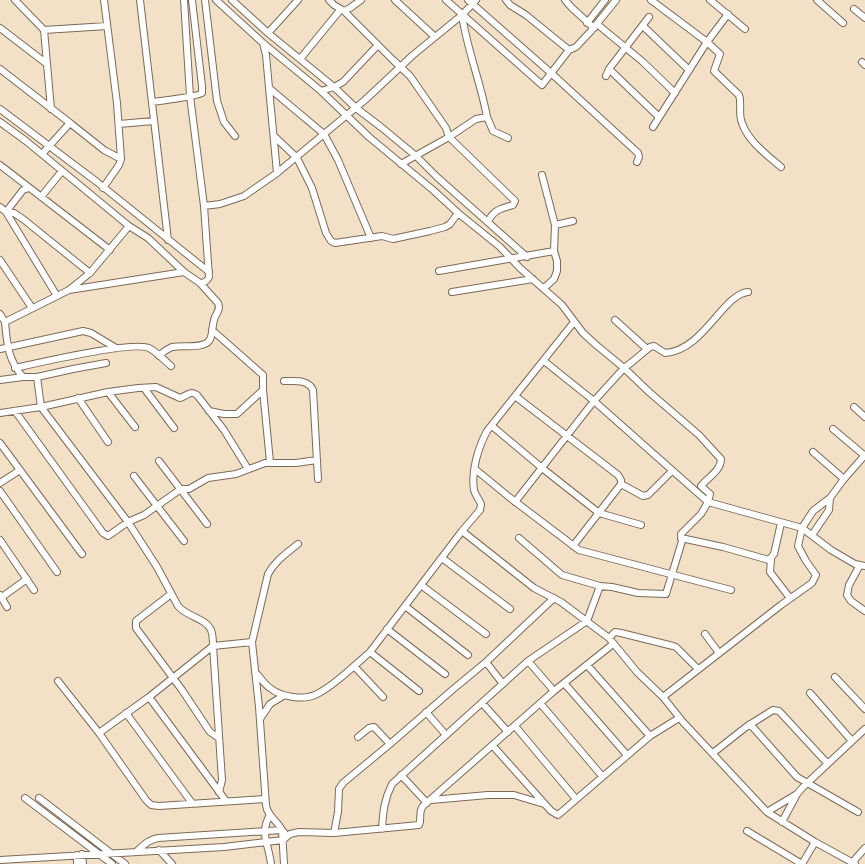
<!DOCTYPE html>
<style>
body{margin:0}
canvas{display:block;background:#f3e1c7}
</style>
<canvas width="865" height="864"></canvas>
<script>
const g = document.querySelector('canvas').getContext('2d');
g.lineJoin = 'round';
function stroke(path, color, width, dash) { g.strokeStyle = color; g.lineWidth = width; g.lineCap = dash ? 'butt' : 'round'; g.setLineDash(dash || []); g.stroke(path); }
const street = new Path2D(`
 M 15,0 L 44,30
 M 140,0 L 168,240
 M 184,0 L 190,96 L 204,206
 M 205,0 L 217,101 L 224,122 L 235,136
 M 216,0 L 263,43 L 321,91 L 369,137 L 433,190 L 458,213 L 500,247 L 520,268 L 562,305 L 583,333 L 595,344 L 624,368 L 649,392 L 699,435 L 721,459 C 721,471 708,477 701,486 L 710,494 L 708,502 L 802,528 L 831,550 L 855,564 L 865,566
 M 232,0 L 268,33 L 334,87 L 356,108 L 381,127 L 416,156 L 437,177 L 527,257
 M 329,0 L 334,5 L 344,11 L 393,60 L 410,76 L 446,128 L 449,137 L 476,119 L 487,117 C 481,83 467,50 462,15
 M 395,0 L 434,36
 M 446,0 L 542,85 L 569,50 L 576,47 L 591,31 L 616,0
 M 468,0 L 551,73 L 638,153 L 639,157 L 637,162
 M 506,0 L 510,5 L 526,15 L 569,50
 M 565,0 L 572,8 L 594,28
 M 651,0 L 707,42 L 720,54 L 714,71 L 739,95 C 742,104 738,114 742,123 C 748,141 767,155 781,167
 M 710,0 L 745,29
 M 817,0 L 843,23
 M 854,9 L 865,18
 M 344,11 L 350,8 L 361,0
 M 587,23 L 605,0
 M 597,24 L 643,62 L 675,93
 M 643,26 L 689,70
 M 0,28 L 47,64
 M 268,33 L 298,0
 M 263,43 L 266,55 L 269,88 L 324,134 L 338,160 L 371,238
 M 300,59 L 341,9
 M 862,62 L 865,65
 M 0,69 L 70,123
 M 609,69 L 659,117
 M 606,76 L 609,69 L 649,17
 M 269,88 L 277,173
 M 321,91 L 334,87 L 343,82 L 378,45
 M 152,102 C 160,101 199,96 202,93 L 202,86 L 192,0
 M 0,109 L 97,182 L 209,272
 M 51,109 L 44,30 L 107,26
 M 487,117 L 493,131 L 508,138
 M 0,122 L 26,141 L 129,226 L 148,238 L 184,272 L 200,283 C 205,283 207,281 209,277 L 204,206 L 220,204 L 244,196 L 277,173 L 365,100 L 413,55 L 462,15 L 476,0
 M 119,124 L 154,121
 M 653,127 L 707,42 L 728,14
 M 274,136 L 297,158 L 312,188 L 326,233 L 331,241 L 335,243 L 382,236 L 393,239 L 430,231 L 445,227 L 450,224 L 458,213
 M 42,154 L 70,123 L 104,150 L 121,159
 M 401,164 L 449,137 L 515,201 L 513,205 C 502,208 493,210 488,222
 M 0,165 L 110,250
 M 542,175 L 555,225
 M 29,188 L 23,190 L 6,212 L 14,213 L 23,219 L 90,273
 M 103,188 L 119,165 L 121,159 L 117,103 L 104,0
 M 41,197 L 62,171
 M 0,207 L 6,212 L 57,296
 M 0,260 L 32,308
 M 439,271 L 554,251
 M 184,272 L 69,290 L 5,322 C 7,344 8,360 23,377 L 37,377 L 41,407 L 128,522 L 157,567 L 178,606 C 187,617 206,618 211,630 C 213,635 213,641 213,646 L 252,642 L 268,574 C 275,561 287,553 298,544
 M 544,288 L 554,279 L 557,271 L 557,261 L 554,251 L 555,225 L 573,221
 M 70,289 L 90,273 L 129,226
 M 452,292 L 533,279
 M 0,314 L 5,322
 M 615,320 L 647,349
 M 0,349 L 83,331 L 91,333 L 116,348
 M 159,356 C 163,352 167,349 172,347 C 182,345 202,349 209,341 C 213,336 212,326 214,320 C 216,313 221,310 218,303 L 200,283
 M 15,368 C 37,363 134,341 149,348 C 157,352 164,360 171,366
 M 37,377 L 73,369 L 106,363
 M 0,380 L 23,377
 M 284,381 C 295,381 308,379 313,390 L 318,479
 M 144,388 L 174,428
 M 263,390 L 270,462
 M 108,392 L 135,427
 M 515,396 L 618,475 L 621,480 L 621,484 L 618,488 L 573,546
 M 78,398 L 108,442
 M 854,407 L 865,417
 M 15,411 L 103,533 L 108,536 L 128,522 L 144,515 L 178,491 L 183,489 L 189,489 L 208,478 L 236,474 L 265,463 L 296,463 L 317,460
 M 209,411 L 224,414 L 237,414 L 263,390 L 263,375 L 212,330
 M 0,413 L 41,407 L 108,392 L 138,388 L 156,387 L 180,398 C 187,396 190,390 197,395 L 224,430 L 248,469
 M 492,426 L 542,468 L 599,513 L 641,525
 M 833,429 L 865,456
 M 0,443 L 82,554
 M 813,452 L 844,479
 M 159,461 L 207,524
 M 475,469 L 509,497 L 579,550 L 731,590
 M 134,476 L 184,541
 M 0,483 L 20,470
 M 621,484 L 643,496 L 648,495 L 672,471
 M 0,491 L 57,572
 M 515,502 L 594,401 L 544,361
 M 462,531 L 534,588 L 561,602 L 609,638 L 637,672 L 663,697
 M 812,535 L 829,510 L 830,498
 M 519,538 L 562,575 L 600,586
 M 681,538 L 723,547 L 769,560 L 774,554 L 781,523
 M 0,540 L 34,590
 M 442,558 L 510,609
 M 771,559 L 770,572 L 790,598
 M 860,565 L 849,585 L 847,595 L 851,601 L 865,611
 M 421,585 L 486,634
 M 171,594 L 136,621 L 136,628 L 182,690 L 210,732 L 219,738
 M 0,595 L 7,607
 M 2,597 L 27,579
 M 405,606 L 468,655
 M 387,629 L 445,674
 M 705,634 L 719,653
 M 609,638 L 615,632 L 621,633 L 673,646 L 676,647 L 698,669
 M 252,642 L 259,707 L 266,805 C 267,816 277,820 282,830 L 284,864
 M 213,646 L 222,780 L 219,792
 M 370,652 L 419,691
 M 528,661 L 554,691
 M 486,662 L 503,684
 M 587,665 L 650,736
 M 354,666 L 383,697
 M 255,672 C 260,677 264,684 270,688 C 281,697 304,701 317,694 C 334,686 355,665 370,652 L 462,531 L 480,510 L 481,504 C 479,499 475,495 474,490 C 471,471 478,448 487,431 L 574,322
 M 835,677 L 865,709
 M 58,681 L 99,733 L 146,800 L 151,805 L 159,806 L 265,799
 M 564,683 L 627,755
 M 810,693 L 852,741
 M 149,697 L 226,801
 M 482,703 L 508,732
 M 540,703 L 602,776
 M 426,712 L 446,735
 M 126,713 L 192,803
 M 260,719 L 270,704 L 283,696
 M 750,724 L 797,777 L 858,812
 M 515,726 L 576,799
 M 99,733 L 149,697 L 213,646
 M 358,737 L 369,728 L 374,727 L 390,744
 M 493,746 L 551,811 L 558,815 L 650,736 L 679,718
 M 713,753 L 746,727 L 773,710 L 779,711 L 827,763
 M 401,775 L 427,803
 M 25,798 L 112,864
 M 39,798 L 125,864
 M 431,800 L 488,795 L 514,795 L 544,804
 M 767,812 L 797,794
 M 270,815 C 259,833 269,845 271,864
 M 782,822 L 797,794 L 803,787 L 865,729
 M 382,829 C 383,812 384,800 392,784 L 528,661 L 587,621 L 600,586 L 612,587 L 638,593 L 666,594 L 682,541 L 681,534 L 701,514 L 708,502 L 594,401 L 624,368 L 632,362 L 650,347 L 654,346 L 665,353 C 703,351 723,294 748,292
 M 747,831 L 802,864
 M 334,833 L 338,812 L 339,789 L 343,783 L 390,744 L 451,691 L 486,662 L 554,598
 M 159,850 L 172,864
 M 137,851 C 144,845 148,840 158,838 L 282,830 L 284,832
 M 82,854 L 83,864
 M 77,855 L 77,864
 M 0,860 L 224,847 L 283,840 L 290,834 L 299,832 L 334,833 L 419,825 C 422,819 418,812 423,806 L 554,691 L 613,644
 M 802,864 L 815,842
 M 851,864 L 865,848
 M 855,864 L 815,842 L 767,812 L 683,722 L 663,697 L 781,605 L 812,583 L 816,575 L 806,561 L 798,546 L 802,528 L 813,511 L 830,498 L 844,479 L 865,455`);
stroke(street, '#7b6a59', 8);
stroke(street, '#fff', 6);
</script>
